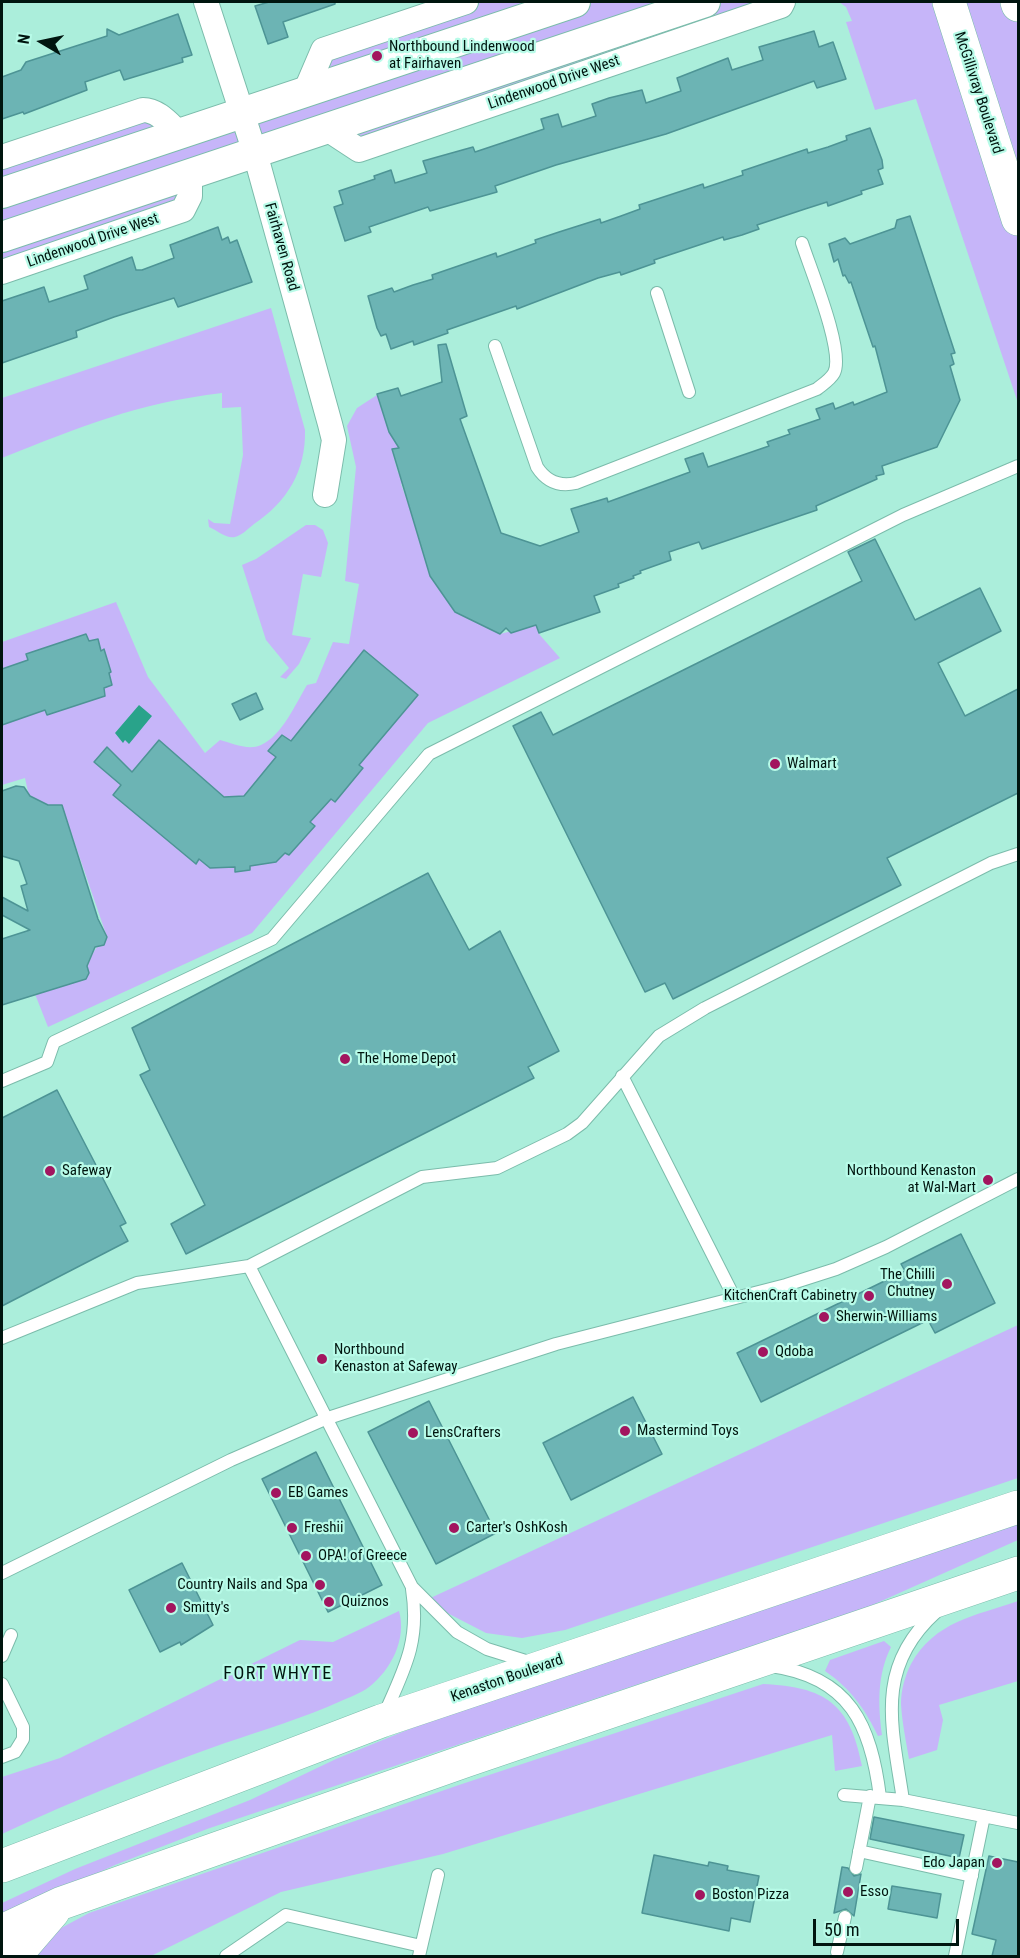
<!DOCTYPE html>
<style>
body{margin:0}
#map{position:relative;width:1020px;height:1958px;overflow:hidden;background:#abeedb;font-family:"Roboto Condensed",sans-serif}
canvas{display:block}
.frame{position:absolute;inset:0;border:3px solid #00150f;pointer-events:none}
.north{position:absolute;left:12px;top:12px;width:60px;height:60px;-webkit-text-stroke:4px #b8fbe8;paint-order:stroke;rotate:279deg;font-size:16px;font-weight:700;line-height:24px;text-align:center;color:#00150f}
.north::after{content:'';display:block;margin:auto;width:21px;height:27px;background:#00150f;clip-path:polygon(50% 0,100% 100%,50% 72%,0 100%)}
.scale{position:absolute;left:813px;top:1919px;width:146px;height:27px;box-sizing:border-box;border:3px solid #00150f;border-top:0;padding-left:8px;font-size:18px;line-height:21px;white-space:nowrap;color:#00150f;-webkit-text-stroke:4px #b8fbe8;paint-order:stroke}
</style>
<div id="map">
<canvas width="1020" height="1958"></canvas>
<div class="frame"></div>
<div class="north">N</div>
<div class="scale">50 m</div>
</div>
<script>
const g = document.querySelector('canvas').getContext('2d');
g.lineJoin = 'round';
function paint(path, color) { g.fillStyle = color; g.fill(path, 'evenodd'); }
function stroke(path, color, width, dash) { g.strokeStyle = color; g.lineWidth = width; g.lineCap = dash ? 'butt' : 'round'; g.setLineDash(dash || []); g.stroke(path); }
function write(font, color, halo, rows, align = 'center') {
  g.font = font + ' "Roboto Condensed",sans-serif'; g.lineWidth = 4.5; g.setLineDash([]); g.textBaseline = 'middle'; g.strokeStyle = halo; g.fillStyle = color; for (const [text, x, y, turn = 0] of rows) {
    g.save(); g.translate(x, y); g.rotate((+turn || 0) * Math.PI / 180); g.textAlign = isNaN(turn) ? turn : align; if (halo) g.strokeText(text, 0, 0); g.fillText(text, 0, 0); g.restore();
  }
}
paint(new Path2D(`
 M 466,2 L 783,2 L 359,150 L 327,129 L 191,175 L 190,196 L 2,272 L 2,157 L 143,110 L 180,134 L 305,92 L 323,50 Z
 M 839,2 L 1018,2 L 1018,403 L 916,99 L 875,110 L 846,22 L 852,21 L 846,7 Z
 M 271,308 L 305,430 C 306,471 287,502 254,524 C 249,528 241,536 235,537 C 226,539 217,530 209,527 L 208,519 L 214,523 L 230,524 L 243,455 L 241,407 L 222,408 L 222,393 C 137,403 80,427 2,458 L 2,398 Z
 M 377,395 L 389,432 L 399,448 L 392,450 L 398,473 L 404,471 L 408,482 L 401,484 L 408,503 L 422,520 L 414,523 L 430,576 L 455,612 L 500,634 L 536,625 L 539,634 L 560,658 L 428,723 L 252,933 L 48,1027 L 35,994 L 86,979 C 87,961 93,949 107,937 L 62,806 L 48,805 L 29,796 L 25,778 L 2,785 L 2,642 L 116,602 L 148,677 L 205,753 L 220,740 C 232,743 248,751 261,745 C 282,736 296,703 307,685 L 316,683 L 333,642 L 349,644 L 359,584 L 345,581 L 356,467 L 347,426 L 357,408 Z
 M 306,525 L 315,525 L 323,530 L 328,543 L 321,577 L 303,574 L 292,635 L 311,638 L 299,664 L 286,679 L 280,677 L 289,668 L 266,640 L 242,565 L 256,559 Z
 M 1018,1325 L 1018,1478 L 565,1630 L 522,1638 L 486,1633 L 424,1601 Z
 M 1018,1521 L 1018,1540 L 868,1607 L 207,1829 L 115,1865 L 2,1917 L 2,1903 L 75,1869 L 250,1800 L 336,1759 L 427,1722 Z
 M 1018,1601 L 1018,1681 L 939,1705 L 943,1720 L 937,1750 L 909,1759 C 906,1741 902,1722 901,1704 C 901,1690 905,1676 911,1664 C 935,1621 975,1616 1018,1601 Z
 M 399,1611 C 407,1639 391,1670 369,1687 C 361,1693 350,1697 341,1701 C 303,1718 264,1730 225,1743 C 149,1770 74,1800 2,1834 L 2,1777 L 60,1758 L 300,1640 L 333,1642 Z
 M 884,1641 L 891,1647 C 877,1675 878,1705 882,1735 L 878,1736 C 865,1709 851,1689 825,1671 L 830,1660 Z
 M 763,1684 C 825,1687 850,1703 862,1766 L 835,1771 L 832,1735 L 443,1854 L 281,1892 L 151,1956 L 24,1956 L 50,1934 L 89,1913 L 459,1785 Z`), '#c6b5f9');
paint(new Path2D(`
 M 139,705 L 152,716 L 129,744 L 125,740 L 123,743 L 115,733 Z`), '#29a38a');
const building = new Path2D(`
 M 269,2 L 335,2 L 335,4 L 283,22 L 288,37 L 268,44 L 255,6 Z
 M 178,14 L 192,55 L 182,58 L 183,62 L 124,80 L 120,70 L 85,82 L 87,90 L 24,114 L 23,112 L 2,119 L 2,77 L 21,70 L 26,62 L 107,36 L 107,29 L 119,35 Z
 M 814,31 L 819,47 L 833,42 L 846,79 L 817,88 L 814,81 L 666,134 L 556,165 L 495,186 L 497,192 L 430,211 L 428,207 L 369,227 L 371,232 L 345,241 L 334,207 L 343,204 L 339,191 L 375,179 L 374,176 L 391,170 L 395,183 L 427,173 L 423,161 L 473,147 L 475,152 L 544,129 L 541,119 L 558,114 L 562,127 L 596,116 L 592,104 L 609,98 L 642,90 L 646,103 L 681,91 L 677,78 L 728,58 L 732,70 L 763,60 L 759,47 Z
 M 870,128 L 882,160 L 883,168 L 878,170 L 883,184 L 861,191 L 862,194 L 828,206 L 827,202 L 805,209 L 757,225 L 759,229 L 742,235 L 724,240 L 723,237 L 654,260 L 655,263 L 621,275 L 620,272 L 598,278 L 517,309 L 516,306 L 447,330 L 448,333 L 414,345 L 413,341 L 391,349 L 386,334 L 381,336 L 377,328 L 368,296 L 392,288 L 394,292 L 413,285 L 433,279 L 432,275 L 496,253 L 497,257 L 536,243 L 535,240 L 559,232 L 600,219 L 601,223 L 621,216 L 640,209 L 639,205 L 703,184 L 704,188 L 743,175 L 742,171 L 807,149 L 808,153 L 828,147 L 847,140 L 846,136 Z
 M 910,216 L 955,353 L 951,354 L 954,364 L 950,366 L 960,400 L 937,447 L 882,466 L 884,474 L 876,476 L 877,479 L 816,506 L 817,510 L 702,549 L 699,542 L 669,552 L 671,560 L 640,571 L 641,573 L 633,576 L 634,578 L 618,584 L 619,587 L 594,596 L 600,612 L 539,633 L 536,625 L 511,633 L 506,628 L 500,634 L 455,612 L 430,576 L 392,449 L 399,448 L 389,432 L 377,394 L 398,388 L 401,396 L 442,382 L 438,345 L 446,344 L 467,416 L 460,419 L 501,533 L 540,546 L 579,532 L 571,509 L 607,498 L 608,502 L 690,472 L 685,459 L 703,453 L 708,467 L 769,446 L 767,442 L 790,434 L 788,430 L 820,419 L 816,409 L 833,403 L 835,409 L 853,402 L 854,405 L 887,392 L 875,346 L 873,347 L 851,282 L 849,283 L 845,275 L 843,276 L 838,259 L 834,262 L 829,244 L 845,238 L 850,244 L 895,228 L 897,220 Z
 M 218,227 L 222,240 L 228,237 L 230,243 L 237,240 L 252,282 L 178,307 L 174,298 L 114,317 L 76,331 L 77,337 L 2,363 L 2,301 L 44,287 L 49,302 L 88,289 L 84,276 L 132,257 L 136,270 L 142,270 L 174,258 L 170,245 Z
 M 875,539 L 915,620 L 980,588 L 1001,631 L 938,663 L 965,716 L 1018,689 L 1018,793 L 887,858 L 901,885 L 673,999 L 665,983 L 645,992 L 513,726 L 541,712 L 553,735 L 862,581 L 848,552 Z
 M 86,634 L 89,641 L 98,639 L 101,651 L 104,649 L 111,672 L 109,673 L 112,685 L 104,688 L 105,696 L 47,715 L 45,710 L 2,725 L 2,669 L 28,660 L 26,654 Z
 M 364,650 L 418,695 L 359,765 L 363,768 L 335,802 L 331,799 L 310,822 L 315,826 L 289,855 L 285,853 L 276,862 L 250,866 L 250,870 L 235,872 L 235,867 L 210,868 L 199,859 L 196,864 L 113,795 L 121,785 L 94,762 L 107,747 L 132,772 L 159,740 L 224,797 L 244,796 L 276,757 L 268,751 L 282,735 L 291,741 Z
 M 256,693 L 263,709 L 240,720 L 232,704 Z
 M 16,786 L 24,787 L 30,796 L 48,805 L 62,805 L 98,919 L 107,937 L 104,945 L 95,947 L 87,966 L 89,973 L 86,979 L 2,1005 L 2,939 L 30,930 L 2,915 L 2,897 L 28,911 L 21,886 L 27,884 L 19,861 L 2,856 L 2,791 Z
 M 428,873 L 469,950 L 500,931 L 559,1051 L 528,1067 L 534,1078 L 186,1254 L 171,1224 L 205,1205 L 140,1075 L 150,1070 L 132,1028 Z
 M 57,1090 L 126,1223 L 120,1226 L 128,1241 L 2,1306 L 2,1118 Z
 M 961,1234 L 995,1303 L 935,1333 L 928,1320 L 761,1402 L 737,1353 L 905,1271 L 901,1264 Z
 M 633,1397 L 662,1454 L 571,1500 L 543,1443 Z
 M 429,1401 L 496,1533 L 436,1564 L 368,1432 Z
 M 316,1452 L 382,1585 L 328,1612 L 262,1479 Z
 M 182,1563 L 213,1625 L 181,1645 L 180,1642 L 160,1652 L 129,1590 Z
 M 874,1817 L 964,1835 L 959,1858 L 870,1839 Z
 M 654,1855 L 708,1866 L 709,1862 L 728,1866 L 727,1870 L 759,1876 L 750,1922 L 731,1918 L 729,1931 L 642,1913 Z
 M 989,1856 L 1018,1862 L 1018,1956 L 992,1956 L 996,1940 L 972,1934 Z
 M 842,1867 L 848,1868 L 854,1876 L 861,1874 L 854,1916 L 846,1909 L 834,1913 Z
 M 892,1886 L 941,1894 L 937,1918 L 888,1909 Z`);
paint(building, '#6cb4b4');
stroke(building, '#4d9495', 1.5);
const service = new Path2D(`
 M 657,293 L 689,392
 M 495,346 L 537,467 C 546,481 559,487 576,483 L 817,389 C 823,384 830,380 834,373 C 845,352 810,268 802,243
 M 622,1076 L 734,1297
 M 2,1081 L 47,1062 L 54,1042 L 272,939 L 429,754 L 903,515 L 1018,466
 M 249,1266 L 412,1587 L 457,1632 L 487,1649 L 532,1663
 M 2,1338 L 137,1283 L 249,1266 L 422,1177 L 497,1168 L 567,1134 L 582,1123 L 659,1036 L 705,1008 L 991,863 L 1018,854
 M 2,1573 L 231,1460 L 325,1419 L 556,1344 L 786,1285 L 836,1269 L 886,1247 L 1018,1179
 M 2,1656 L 11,1635
 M 771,1666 C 850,1677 871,1725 880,1797
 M 2,1684 L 23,1727 L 23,1739 L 15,1752 L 2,1757
 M 384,1715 C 405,1668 420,1641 412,1589
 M 844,1795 L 903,1800 L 1018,1823
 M 903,1800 C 892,1726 874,1668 936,1612
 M 859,1851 L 972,1876
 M 856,1868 L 870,1796
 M 837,1952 L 845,1917
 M 226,1956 L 286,1915 L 421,1946
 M 419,1956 L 438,1875
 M 955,1956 L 984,1816`);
const minor = new Path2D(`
 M 206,2 L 255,153 L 330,424 L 334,440 L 325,495
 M 305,92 L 323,50 L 466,2
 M 327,129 L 359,150 L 781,6 L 783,2
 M 2,157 L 143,110 C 158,110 169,124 180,134
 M 2,272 L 183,210 L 190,196 L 190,175`);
const tertiary = new Path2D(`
 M 2,193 L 575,2
 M 2,237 L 705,2`);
const primary = new Path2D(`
 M 949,2 L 1018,219
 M 1017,2 L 1018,5
 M 2,1866 L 381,1721 L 1018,1507
 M 2,1931 L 62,1903 L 465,1761 L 1018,1573
 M 15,1956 L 53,1912`);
stroke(service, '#7bbcab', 14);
stroke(minor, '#7bbcab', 26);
stroke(tertiary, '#7bbcab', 32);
stroke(primary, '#7bbcab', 34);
stroke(service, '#fff', 12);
stroke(minor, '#fff', 24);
stroke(tertiary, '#fff', 30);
stroke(primary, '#fff', 33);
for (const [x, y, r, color] of [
 [377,56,6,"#a2165f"],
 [775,764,6,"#a2165f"],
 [345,1059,6,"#a2165f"],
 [50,1171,6,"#a2165f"],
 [988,1180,6,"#a2165f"],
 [947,1284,6,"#a2165f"],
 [869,1296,6,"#a2165f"],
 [824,1317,6,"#a2165f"],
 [763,1352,6,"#a2165f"],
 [322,1359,6,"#a2165f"],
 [625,1431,6,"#a2165f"],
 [413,1433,6,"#a2165f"],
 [276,1493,6,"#a2165f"],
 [292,1528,6,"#a2165f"],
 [454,1528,6,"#a2165f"],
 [306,1556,6,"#a2165f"],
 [320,1585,6,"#a2165f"],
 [329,1602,6,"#a2165f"],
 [171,1608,6,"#a2165f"],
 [997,1863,6,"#a2165f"],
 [848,1892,6,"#a2165f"],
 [700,1895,6,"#a2165f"]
]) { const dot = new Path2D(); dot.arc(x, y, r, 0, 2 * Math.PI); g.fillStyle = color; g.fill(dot); stroke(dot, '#b8fbe8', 2); }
write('15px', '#00150f', '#b8fbe8', [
 ["Northbound Lindenwood",389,47],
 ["at Fairhaven",389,64],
 ["Walmart",787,764],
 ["The Home Depot",357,1059],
 ["Safeway",62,1171],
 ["Northbound Kenaston",976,1171,"right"],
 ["at Wal-Mart",976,1188,"right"],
 ["The Chilli",935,1275,"right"],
 ["Chutney",935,1292,"right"],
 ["KitchenCraft Cabinetry",857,1296,"right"],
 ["Sherwin-Williams",836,1317],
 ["Northbound",334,1350],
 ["Kenaston at Safeway",334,1367],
 ["Qdoba",775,1352],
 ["Mastermind Toys",637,1431],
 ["LensCrafters",425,1433],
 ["EB Games",288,1493],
 ["Freshii",304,1528],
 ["Carter's OshKosh",466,1528],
 ["OPA! of Greece",318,1556],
 ["Country Nails and Spa",308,1585,"right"],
 ["Quiznos",341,1602],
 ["Smitty's",183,1608],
 ["Edo Japan",985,1863,"right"],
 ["Esso",860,1892],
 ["Boston Pizza",712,1895]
], 'left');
write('15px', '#00150f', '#b8fbe8', [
 ["Lindenwood Drive West",554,83,-19],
 ["McGillivray Boulevard",978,93,72],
 ["Lindenwood Drive West",93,241,-19],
 ["Fairhaven Road",281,247,74],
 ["Kenaston Boulevard",507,1679,-19]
]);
g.letterSpacing = '1.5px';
write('18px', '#00150f', '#b8fbe8', [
 ["FORT WHYTE",278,1674]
]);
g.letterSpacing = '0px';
</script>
